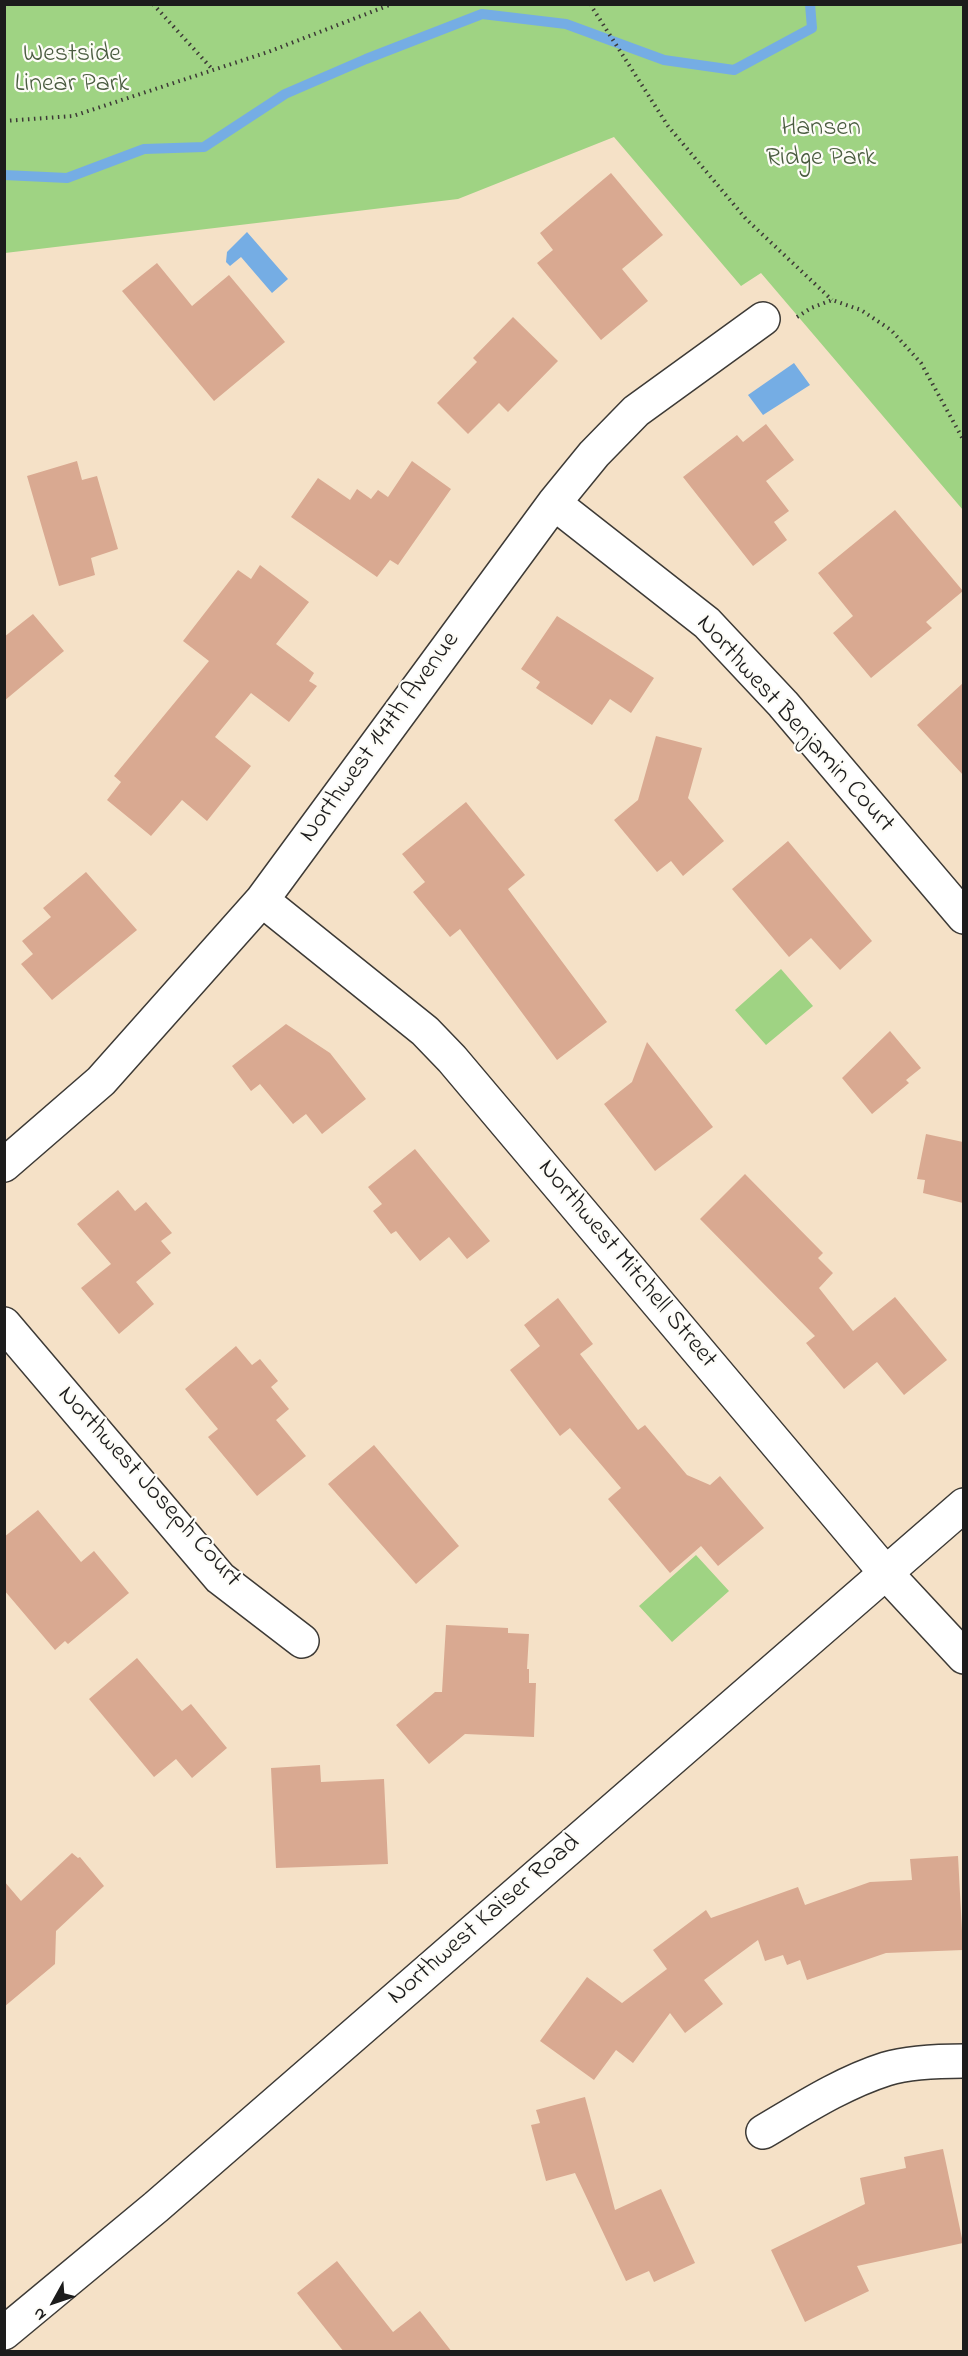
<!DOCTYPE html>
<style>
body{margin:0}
#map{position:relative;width:968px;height:2356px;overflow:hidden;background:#f5e1c7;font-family:"Indie Flower",sans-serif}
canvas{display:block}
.frame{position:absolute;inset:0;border:6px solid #1c1c1c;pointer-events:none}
.north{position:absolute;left:24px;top:2272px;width:60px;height:60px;-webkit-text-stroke:4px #fdfcf7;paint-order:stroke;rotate:230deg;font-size:16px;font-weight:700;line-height:24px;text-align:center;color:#1c1c1c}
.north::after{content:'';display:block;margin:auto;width:21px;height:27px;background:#1c1c1c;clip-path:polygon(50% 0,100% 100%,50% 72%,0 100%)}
</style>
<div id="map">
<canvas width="968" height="2356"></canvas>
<div class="frame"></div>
<div class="north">N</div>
</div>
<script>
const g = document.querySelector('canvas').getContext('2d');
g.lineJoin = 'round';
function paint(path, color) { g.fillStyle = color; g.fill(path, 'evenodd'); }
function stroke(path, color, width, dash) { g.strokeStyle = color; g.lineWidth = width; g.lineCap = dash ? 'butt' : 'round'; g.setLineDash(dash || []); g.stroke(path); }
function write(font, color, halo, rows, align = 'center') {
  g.font = font + ' "Indie Flower",sans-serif'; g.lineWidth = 4.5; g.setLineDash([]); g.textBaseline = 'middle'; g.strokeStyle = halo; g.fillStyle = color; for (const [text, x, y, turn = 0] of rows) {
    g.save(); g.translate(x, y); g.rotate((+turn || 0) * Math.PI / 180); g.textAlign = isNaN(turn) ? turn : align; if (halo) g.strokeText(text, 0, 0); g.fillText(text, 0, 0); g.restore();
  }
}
paint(new Path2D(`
 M 4,5 L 963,5 L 963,510 L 761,273 L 741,286 L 614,137 L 458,199 L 5,253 Z
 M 781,969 L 813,1006 L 766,1045 L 735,1010 Z
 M 696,1555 L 729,1591 L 672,1642 L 639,1606 Z`), '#9fd383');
paint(new Path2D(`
 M 247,232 L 288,279 L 272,293 L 241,257 L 230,266 L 226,262 L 227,252 Z
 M 794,363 L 810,385 L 763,415 L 748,395 Z`), '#75ade4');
stroke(new Path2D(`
 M 4,175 L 67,178 L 144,149 L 204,147 L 285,94 L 366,59 L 482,14 L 566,24 L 664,60 L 734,70 L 812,28 L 810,4`), '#75ade4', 10);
paint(new Path2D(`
 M 611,173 L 663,235 L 622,269 L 648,301 L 601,340 L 537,263 L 553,250 L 540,233 Z
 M 157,263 L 192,306 L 229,275 L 285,342 L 214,401 L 122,291 Z
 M 513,317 L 558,361 L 508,412 L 499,403 L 468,434 L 437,403 L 477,362 L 473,358 Z
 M 766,424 L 794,460 L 766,481 L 789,511 L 774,522 L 787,540 L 753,566 L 683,477 L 737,435 L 743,442 Z
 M 77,461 L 82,480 L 97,476 L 118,549 L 91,558 L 95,575 L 59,586 L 27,476 Z
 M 412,461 L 451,489 L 398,565 L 390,560 L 377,577 L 291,517 L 318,478 L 350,500 L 357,489 L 371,499 L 378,490 L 388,497 Z
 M 895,510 L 963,591 L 926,622 L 932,628 L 871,678 L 833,633 L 853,616 L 818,573 Z
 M 260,565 L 309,602 L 276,644 L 314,673 L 309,681 L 317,686 L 289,722 L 251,693 L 215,737 L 251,766 L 207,821 L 182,800 L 151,836 L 107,800 L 121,782 L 114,776 L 209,661 L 183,641 L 238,570 L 251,579 Z
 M 33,614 L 64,651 L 4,701 L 4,637 Z
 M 557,616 L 654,678 L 631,713 L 610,699 L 592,725 L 536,688 L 540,682 L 521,669 Z
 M 963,683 L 963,775 L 917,725 Z
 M 656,736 L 702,748 L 688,798 L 724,841 L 683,876 L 671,861 L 657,872 L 614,820 L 638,800 Z
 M 466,802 L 525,875 L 508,889 L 607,1022 L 557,1060 L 460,929 L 450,937 L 413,892 L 425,882 L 402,854 Z
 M 788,841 L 872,941 L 840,970 L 811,938 L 789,957 L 732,889 Z
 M 86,872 L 137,930 L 52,1000 L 21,964 L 33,954 L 22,941 L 51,917 L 43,908 Z
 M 286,1024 L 330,1053 L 366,1099 L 322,1134 L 306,1114 L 293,1124 L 260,1084 L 251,1091 L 232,1066 Z
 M 890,1031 L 921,1068 L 906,1080 L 909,1083 L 872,1114 L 842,1078 Z
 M 647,1042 L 713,1127 L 655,1171 L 604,1104 L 632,1082 Z
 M 926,1134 L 963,1142 L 963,1203 L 923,1193 L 925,1180 L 917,1179 Z
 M 415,1149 L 490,1241 L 467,1259 L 449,1237 L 420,1261 L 396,1231 L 391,1234 L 373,1211 L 382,1204 L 368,1187 Z
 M 745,1174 L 823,1253 L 818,1258 L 833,1273 L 819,1288 L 853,1331 L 895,1297 L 947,1360 L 904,1395 L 877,1362 L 844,1389 L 806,1343 L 815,1336 L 700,1219 Z
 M 118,1190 L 135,1211 L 146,1202 L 172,1233 L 161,1241 L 171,1253 L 136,1282 L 154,1304 L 119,1334 L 81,1288 L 111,1264 L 77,1224 Z
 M 558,1298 L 593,1344 L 580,1354 L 638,1430 L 645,1425 L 687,1475 L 710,1485 L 720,1476 L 764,1528 L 718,1566 L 701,1546 L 670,1573 L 608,1499 L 621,1488 L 570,1428 L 560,1436 L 510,1370 L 540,1346 L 524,1325 Z
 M 236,1346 L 252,1365 L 260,1359 L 278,1381 L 271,1387 L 289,1409 L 276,1420 L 306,1456 L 257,1496 L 208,1437 L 218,1429 L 185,1389 Z
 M 374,1445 L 459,1546 L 416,1584 L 328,1484 Z
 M 38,1510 L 81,1562 L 94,1551 L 129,1593 L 68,1644 L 65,1641 L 55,1650 L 4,1590 L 4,1537 Z
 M 446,1625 L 508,1628 L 508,1633 L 529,1634 L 527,1669 L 529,1669 L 529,1683 L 536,1683 L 534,1737 L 465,1734 L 429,1764 L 396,1725 L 435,1692 L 442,1692 Z
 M 137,1658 L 182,1711 L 191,1704 L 227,1748 L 192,1778 L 176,1759 L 154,1777 L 89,1699 Z
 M 320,1765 L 321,1782 L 384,1779 L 388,1864 L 276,1868 L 271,1768 Z
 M 72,1853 L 78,1858 L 80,1857 L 104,1886 L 56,1931 L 55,1964 L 4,2007 L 4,1881 L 21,1901 Z
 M 958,1856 L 963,1950 L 886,1953 L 807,1980 L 800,1960 L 787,1965 L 783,1955 L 765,1961 L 758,1940 L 704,1980 L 723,2004 L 685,2033 L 670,2013 L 633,2063 L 616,2050 L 594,2080 L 540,2041 L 587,1977 L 622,2003 L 667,1969 L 653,1950 L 706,1910 L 711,1918 L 798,1887 L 805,1905 L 870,1882 L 912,1880 L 910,1859 Z
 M 585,2097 L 615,2210 L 661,2189 L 695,2263 L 654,2282 L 649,2271 L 626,2281 L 575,2173 L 546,2181 L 531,2125 L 540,2123 L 536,2110 Z
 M 943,2149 L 963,2243 L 857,2266 L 869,2291 L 805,2322 L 771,2250 L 865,2204 L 860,2178 L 906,2168 L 904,2157 Z
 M 337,2261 L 393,2332 L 420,2311 L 452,2352 L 344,2352 L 297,2293 Z`), '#d9a991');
const street = new Path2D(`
 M 554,503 L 707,623 L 783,704 L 964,917
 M 262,900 L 425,1031 L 452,1059 L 885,1572 L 964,1657
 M 4,1165 L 101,1081 L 262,900 L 554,503 L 594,454 L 636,411 L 763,319
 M 4,1324 L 220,1578 L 302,1641
 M 763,2132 C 802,2109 842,2083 886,2069 C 909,2062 939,2061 964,2061`);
const secondary = new Path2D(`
 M 4,2333 L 156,2207 L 964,1505`);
stroke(street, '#3d3a36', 36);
stroke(secondary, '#3d3a36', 36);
stroke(new Path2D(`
 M 153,4 L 213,70
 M 590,4 L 668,126 L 746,219 L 832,300
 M 4,121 L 73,116 L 268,52 L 392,4
 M 797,317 L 811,308 L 832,300 L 861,310 L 891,330 L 921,363 L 964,441`), '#3d3a36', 4, [1.5, 4.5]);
stroke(street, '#fff', 33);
stroke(secondary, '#fff', 33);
write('26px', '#4a5c40', '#fdfcf7', [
 ["Westside",72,56],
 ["Linear Park",72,86],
 ["Hansen",821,130],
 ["Ridge Park",821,160]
]);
write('26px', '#1c1c1c', '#fdfcf7', [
 ["Northwest Benjamin Court",794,725,48],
 ["Northwest 147th Avenue",381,738,-54],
 ["Northwest Mitchell Street",626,1265,50],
 ["Northwest Joseph Court",148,1488,48],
 ["Northwest Kaiser Road",485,1921,-41]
]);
</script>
